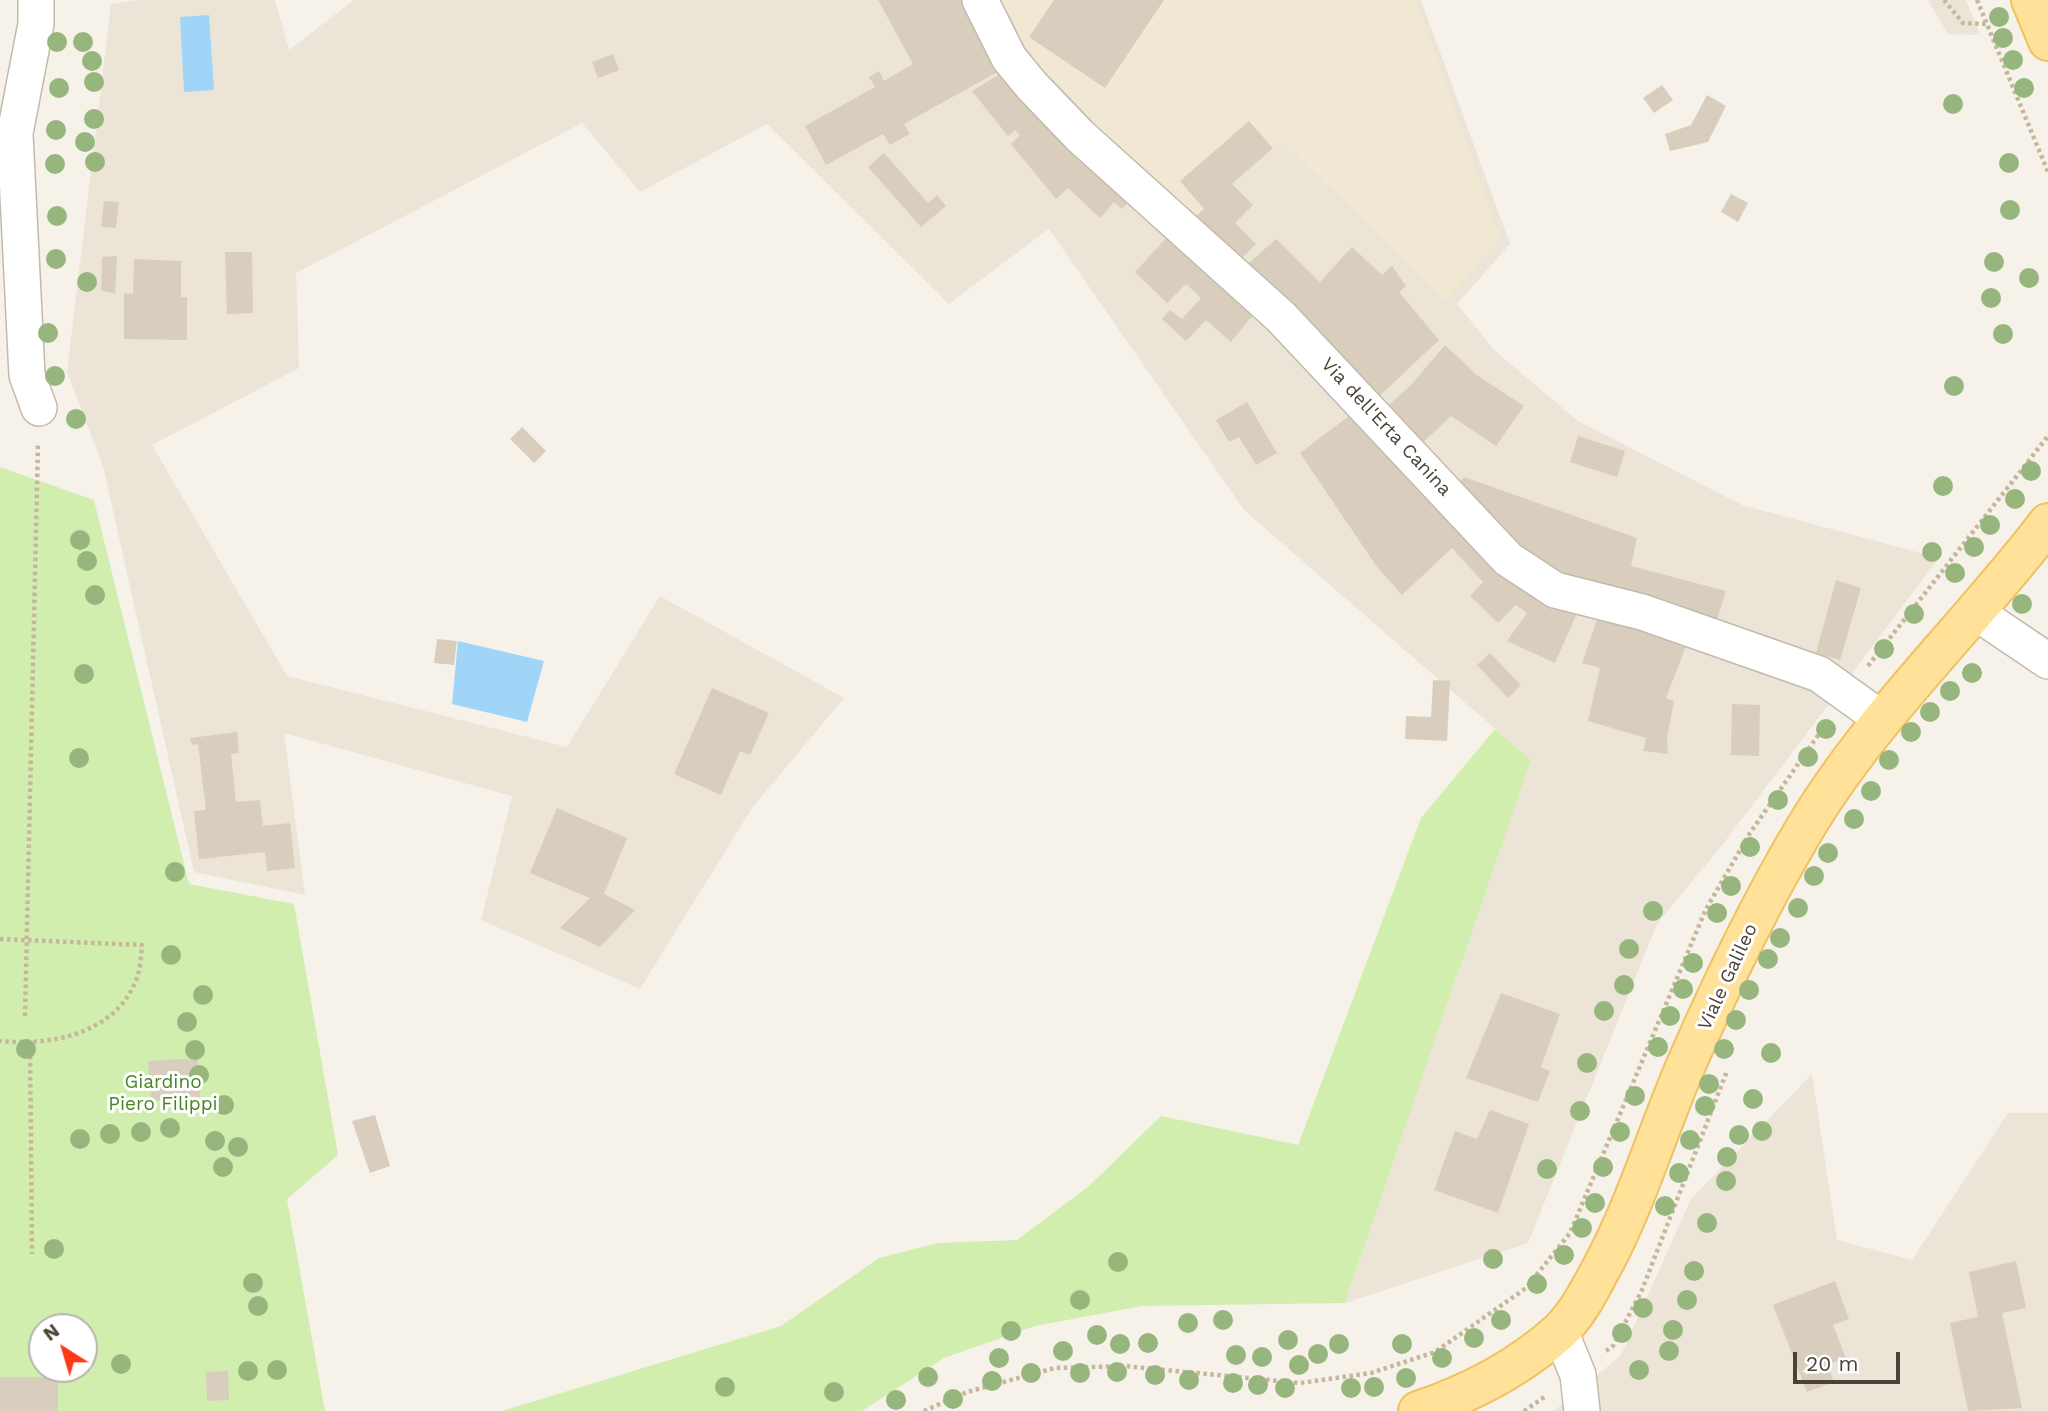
<!DOCTYPE html>
<style>
body{margin:0}
#map{position:relative;width:2048px;height:1411px;overflow:hidden;background:#f6f2ea;font-family:"Work Sans",sans-serif}
canvas{display:block}
.north{position:absolute;left:28px;top:1313px;width:70px;height:70px;box-sizing:border-box;background:#fff;border:2px solid #b7b4af;border-radius:50%;rotate:323deg;font-size:19px;font-weight:700;line-height:28px;text-align:center;color:#4b4337}
.north::after{content:'';display:block;margin:auto;width:24px;height:32px;background:#ff3818;clip-path:polygon(50% 0,100% 100%,50% 72%,0 100%)}
.scale{position:absolute;left:1793px;top:1352px;width:107px;height:32px;box-sizing:border-box;border:4px solid #4b4337;border-top:0;padding-left:9px;font-size:21px;line-height:24px;white-space:nowrap;color:#4b4337;-webkit-text-stroke:5px #fff;paint-order:stroke}
</style>
<div id="map">
<canvas width="2048" height="1411"></canvas>
<div class="north">N</div>
<div class="scale">20 m</div>
</div>
<script>
const g = document.querySelector('canvas').getContext('2d');
g.lineJoin = 'round';
function paint(path, color) { g.fillStyle = color; g.fill(path, 'evenodd'); }
function stroke(path, color, width, dash) { g.strokeStyle = color; g.lineWidth = width; g.lineCap = dash ? 'butt' : 'round'; g.setLineDash(dash || []); g.stroke(path); }
function write(font, color, halo, rows, align = 'center') {
  g.font = font + ' "Work Sans",sans-serif'; g.lineWidth = 6; g.setLineDash([]); g.textBaseline = 'middle'; g.strokeStyle = halo; g.fillStyle = color; for (const [text, x, y, turn = 0] of rows) {
    g.save(); g.translate(x, y); g.rotate((+turn || 0) * Math.PI / 180); g.textAlign = isNaN(turn) ? turn : align; if (halo) g.strokeText(text, 0, 0); g.fillText(text, 0, 0); g.restore();
  }
}
paint(new Path2D(`
 M 140,0 L 275,0 L 289,50 L 354,0 L 1421,0 L 1510,244 L 1457,304 L 1494,350 L 1578,421 L 1742,505 L 1939,558 L 1723,844 L 1657,924 L 1528,1243 L 1345,1303 L 1531,760 L 1244,510 L 1049,229 L 949,304 L 767,124 L 640,192 L 582,123 L 296,273 L 299,368 L 152,445 L 287,676 L 567,747 L 660,596 L 844,698 L 752,808 L 640,989 L 481,920 L 512,796 L 284,733 L 305,895 L 194,872 L 103,466 L 67,372 L 111,4 Z
 M 1928,0 L 1966,0 L 1980,35 L 1948,34 Z
 M 1812,1074 L 1837,1240 L 1912,1260 L 2008,1113 L 2048,1113 L 2048,1411 L 1554,1411 L 1621,1355 L 1691,1199 Z`), '#ebe4d7');
paint(new Path2D(`
 M 995,0 L 1414,0 L 1424,20 L 1500,240 L 1446,301 L 1282,141 L 1190,222 L 1144,187 L 1012,38 L 1016,21 Z`), '#f0e8d3');
paint(new Path2D(`
 M 0,467 L 94,500 L 189,884 L 294,904 L 338,1155 L 287,1199 L 325,1411 L 0,1411 ZM 42,1327 L 84,1327 L 84,1369 L 42,1369 Z
 M 1495,729 L 1531,760 L 1345,1303 L 1142,1306 L 1035,1326 L 944,1358 L 862,1411 L 502,1411 L 781,1326 L 879,1258 L 938,1243 L 1017,1240 L 1089,1186 L 1161,1116 L 1298,1145 L 1421,818 Z`), '#d2eeaf');
paint(new Path2D(`
 M 209,15 L 214,90 L 184,92 L 180,17 Z
 M 458,641 L 544,661 L 527,722 L 452,704 Z`), '#a1d5f7');
paint(new Path2D(`
 M 878,0 L 974,0 L 1010,65 L 904,124 L 910,134 L 890,145 L 883,134 L 826,165 L 805,126 L 875,87 L 869,77 L 879,71 L 884,81 L 913,64 Z
 M 1054,0 L 1164,0 L 1105,88 L 1029,37 Z
 M 613,54 L 619,70 L 598,78 L 592,62 Z
 M 1008,69 L 1132,198 L 1122,209 L 1114,202 L 1100,218 L 1068,188 L 1056,199 L 1011,144 L 1020,135 L 1015,130 L 1008,136 L 972,91 Z
 M 1662,85 L 1673,100 L 1654,113 L 1643,98 Z
 M 1707,95 L 1726,106 L 1708,142 L 1670,151 L 1665,134 L 1691,125 Z
 M 1249,121 L 1273,148 L 1232,184 L 1253,205 L 1235,223 L 1256,244 L 1235,265 L 1190,222 L 1204,209 L 1180,181 Z
 M 884,153 L 928,203 L 937,195 L 946,206 L 921,227 L 868,167 Z
 M 1731,194 L 1748,203 L 1738,222 L 1721,212 Z
 M 104,201 L 119,202 L 116,228 L 101,227 Z
 M 1170,234 L 1257,310 L 1231,342 L 1206,320 L 1186,341 L 1162,319 L 1170,310 L 1182,319 L 1201,298 L 1186,284 L 1167,303 L 1135,272 Z
 M 1276,239 L 1320,282 L 1352,247 L 1382,275 L 1392,266 L 1406,286 L 1399,292 L 1439,340 L 1372,403 L 1241,270 Z
 M 225,252 L 252,252 L 253,313 L 227,314 Z
 M 117,256 L 115,293 L 101,291 L 102,257 Z
 M 134,259 L 181,261 L 181,297 L 187,297 L 187,340 L 124,339 L 124,293 L 133,294 Z
 M 1445,345 L 1478,376 L 1524,406 L 1496,446 L 1451,416 L 1417,448 L 1382,411 L 1411,385 Z
 M 1247,402 L 1277,453 L 1256,465 L 1239,437 L 1229,442 L 1216,420 Z
 M 1361,407 L 1581,604 L 1555,663 L 1507,641 L 1527,613 L 1516,605 L 1498,623 L 1470,596 L 1483,582 L 1452,548 L 1402,595 L 1377,567 L 1300,453 Z
 M 522,427 L 546,451 L 534,463 L 510,439 Z
 M 1578,436 L 1625,451 L 1617,477 L 1570,462 Z
 M 1464,477 L 1637,538 L 1631,566 L 1726,591 L 1715,626 L 1552,580 L 1454,491 Z
 M 1836,580 L 1861,588 L 1840,660 L 1816,653 Z
 M 1600,611 L 1688,641 L 1666,698 L 1674,701 L 1667,737 L 1668,754 L 1643,751 L 1646,738 L 1588,721 L 1600,668 L 1582,663 Z
 M 437,639 L 457,641 L 454,665 L 434,663 Z
 M 1490,653 L 1521,685 L 1508,698 L 1477,665 Z
 M 1433,680 L 1450,681 L 1447,741 L 1405,739 L 1406,716 L 1431,717 Z
 M 712,688 L 769,713 L 750,755 L 740,751 L 721,795 L 674,774 Z
 M 1732,704 L 1760,705 L 1759,756 L 1731,755 Z
 M 237,732 L 239,753 L 231,754 L 236,802 L 260,800 L 263,826 L 290,823 L 295,868 L 267,871 L 265,852 L 199,859 L 194,811 L 206,810 L 198,744 L 192,745 L 190,738 Z
 M 557,808 L 627,838 L 604,894 L 635,910 L 600,947 L 560,928 L 590,898 L 530,873 Z
 M 1501,993 L 1560,1014 L 1541,1067 L 1550,1071 L 1538,1102 L 1466,1078 Z
 M 198,1058 L 200,1097 L 151,1101 L 148,1061 Z
 M 1490,1110 L 1529,1124 L 1498,1213 L 1434,1190 L 1455,1131 L 1477,1139 Z
 M 375,1115 L 390,1166 L 370,1173 L 352,1121 Z
 M 2016,1261 L 2026,1308 L 2002,1313 L 2022,1408 L 1968,1411 L 1950,1323 L 1978,1317 L 1969,1272 Z
 M 1835,1281 L 1849,1319 L 1833,1325 L 1846,1358 L 1827,1365 L 1834,1382 L 1807,1392 L 1773,1305 Z
 M 228,1371 L 229,1400 L 207,1401 L 206,1372 Z
 M 0,1377 L 58,1377 L 58,1411 L 0,1411 Z`), '#d9cebe');
const minor = new Path2D(`
 M 980,0 L 1009,58 L 1032,86 L 1080,136 L 1281,317 L 1508,559 L 1555,590 L 1642,612 L 1819,674 L 1883,720
 M 15,135 L 27,375 L 39,408
 M 10,159 L 36,24 L 36,0
 M 1974,611 L 2048,661
 M 1560,1331 L 1578,1375 L 1582,1411`);
const major = new Path2D(`
 M 2031,0 L 2048,41
 M 1418,1411 C 1468,1394 1519,1368 1559,1332 C 1578,1314 1590,1289 1602,1267 C 1637,1202 1657,1132 1686,1065 C 1720,987 1758,908 1801,835 C 1868,720 1968,628 2048,523`);
stroke(minor, '#c3baab', 38);
stroke(major, '#efc25f', 42);
stroke(new Path2D(`
 M 1944,0 L 1963,23 L 1986,24
 M 1977,0 L 2048,172
 M 1868,666 L 2048,436
 M 0,939 L 142,945 C 141,959 140,974 133,987 C 110,1035 47,1046 0,1041
 M 25,1016 L 38,443
 M 30,1042 L 32,1254
 M 1606,1351 L 1613,1346 L 1642,1290 L 1727,1071
 M 924,1411 L 967,1392 L 1055,1368 L 1124,1366 L 1300,1383 L 1371,1373 L 1435,1352 L 1526,1288 L 1570,1233 L 1706,909 L 1750,833 L 1828,721
 M 1524,1411 L 1546,1396`), '#c6b69b', 4.5, [3.5, 3.5]);
stroke(minor, '#fff', 35);
stroke(major, '#ffe19a', 38);
g.fillStyle = '#97b67d';
for (const [x, y] of [
 [1999,17],
 [2003,38],
 [57,42],
 [83,42],
 [2013,60],
 [92,61],
 [94,82],
 [59,88],
 [2024,88],
 [1953,104],
 [94,119],
 [56,130],
 [85,142],
 [95,162],
 [2009,163],
 [55,164],
 [2010,210],
 [57,216],
 [56,259],
 [1994,262],
 [2029,278],
 [87,282],
 [1991,298],
 [48,333],
 [2003,334],
 [55,376],
 [1954,386],
 [76,419],
 [2031,471],
 [1943,486],
 [2015,499],
 [1990,525],
 [80,540],
 [1974,547],
 [1932,552],
 [87,561],
 [1955,573],
 [95,595],
 [2022,604],
 [1914,614],
 [1884,649],
 [1972,673],
 [84,674],
 [1950,691],
 [1930,712],
 [1826,729],
 [1911,732],
 [1808,757],
 [79,758],
 [1889,760],
 [1871,791],
 [1778,800],
 [1854,819],
 [1750,847],
 [1828,853],
 [175,872],
 [1814,876],
 [1731,886],
 [1798,908],
 [1653,911],
 [1717,913],
 [1780,938],
 [1629,949],
 [171,955],
 [1768,959],
 [1693,963],
 [1624,985],
 [1683,989],
 [1749,990],
 [203,995],
 [1604,1011],
 [1670,1016],
 [1736,1020],
 [187,1022],
 [1658,1047],
 [26,1049],
 [1724,1049],
 [195,1050],
 [1771,1053],
 [1587,1063],
 [199,1075],
 [1709,1084],
 [1635,1096],
 [1753,1099],
 [224,1105],
 [1705,1106],
 [1580,1111],
 [170,1128],
 [1762,1131],
 [141,1132],
 [1620,1132],
 [110,1134],
 [1739,1135],
 [80,1139],
 [1690,1140],
 [215,1141],
 [238,1147],
 [1727,1157],
 [223,1167],
 [1603,1167],
 [1547,1169],
 [1679,1173],
 [1726,1181],
 [1595,1203],
 [1665,1206],
 [1707,1223],
 [1582,1228],
 [54,1249],
 [1564,1255],
 [1493,1259],
 [1118,1262],
 [1694,1271],
 [253,1283],
 [1537,1284],
 [1080,1300],
 [1687,1300],
 [258,1306],
 [1643,1308],
 [1223,1320],
 [1501,1320],
 [1188,1323],
 [1673,1330],
 [1011,1331],
 [1622,1333],
 [1097,1335],
 [1474,1338],
 [1288,1340],
 [1148,1343],
 [1120,1344],
 [1339,1344],
 [1402,1344],
 [1063,1351],
 [1669,1351],
 [1318,1354],
 [1236,1355],
 [1262,1357],
 [999,1358],
 [1442,1358],
 [121,1364],
 [1299,1365],
 [277,1370],
 [1639,1370],
 [248,1371],
 [1117,1372],
 [1031,1373],
 [1080,1373],
 [1155,1375],
 [928,1377],
 [1406,1378],
 [1189,1380],
 [992,1381],
 [1233,1383],
 [1258,1385],
 [725,1387],
 [1374,1387],
 [1285,1388],
 [1351,1388],
 [834,1392],
 [953,1399],
 [896,1400]
]) { g.beginPath(); g.arc(x, y, 10, 0, 2 * Math.PI); g.fill(); }
write('19px', '#4b4337', '#fff', [
 ["Via dell'Erta Canina",1386,427,47],
 ["Viale Galileo",1728,977,-65]
]);
write('19px', '#498423', '#fff', [
 ["Giardino",163,1082],
 ["Piero Filippi",163,1104]
]);
</script>
